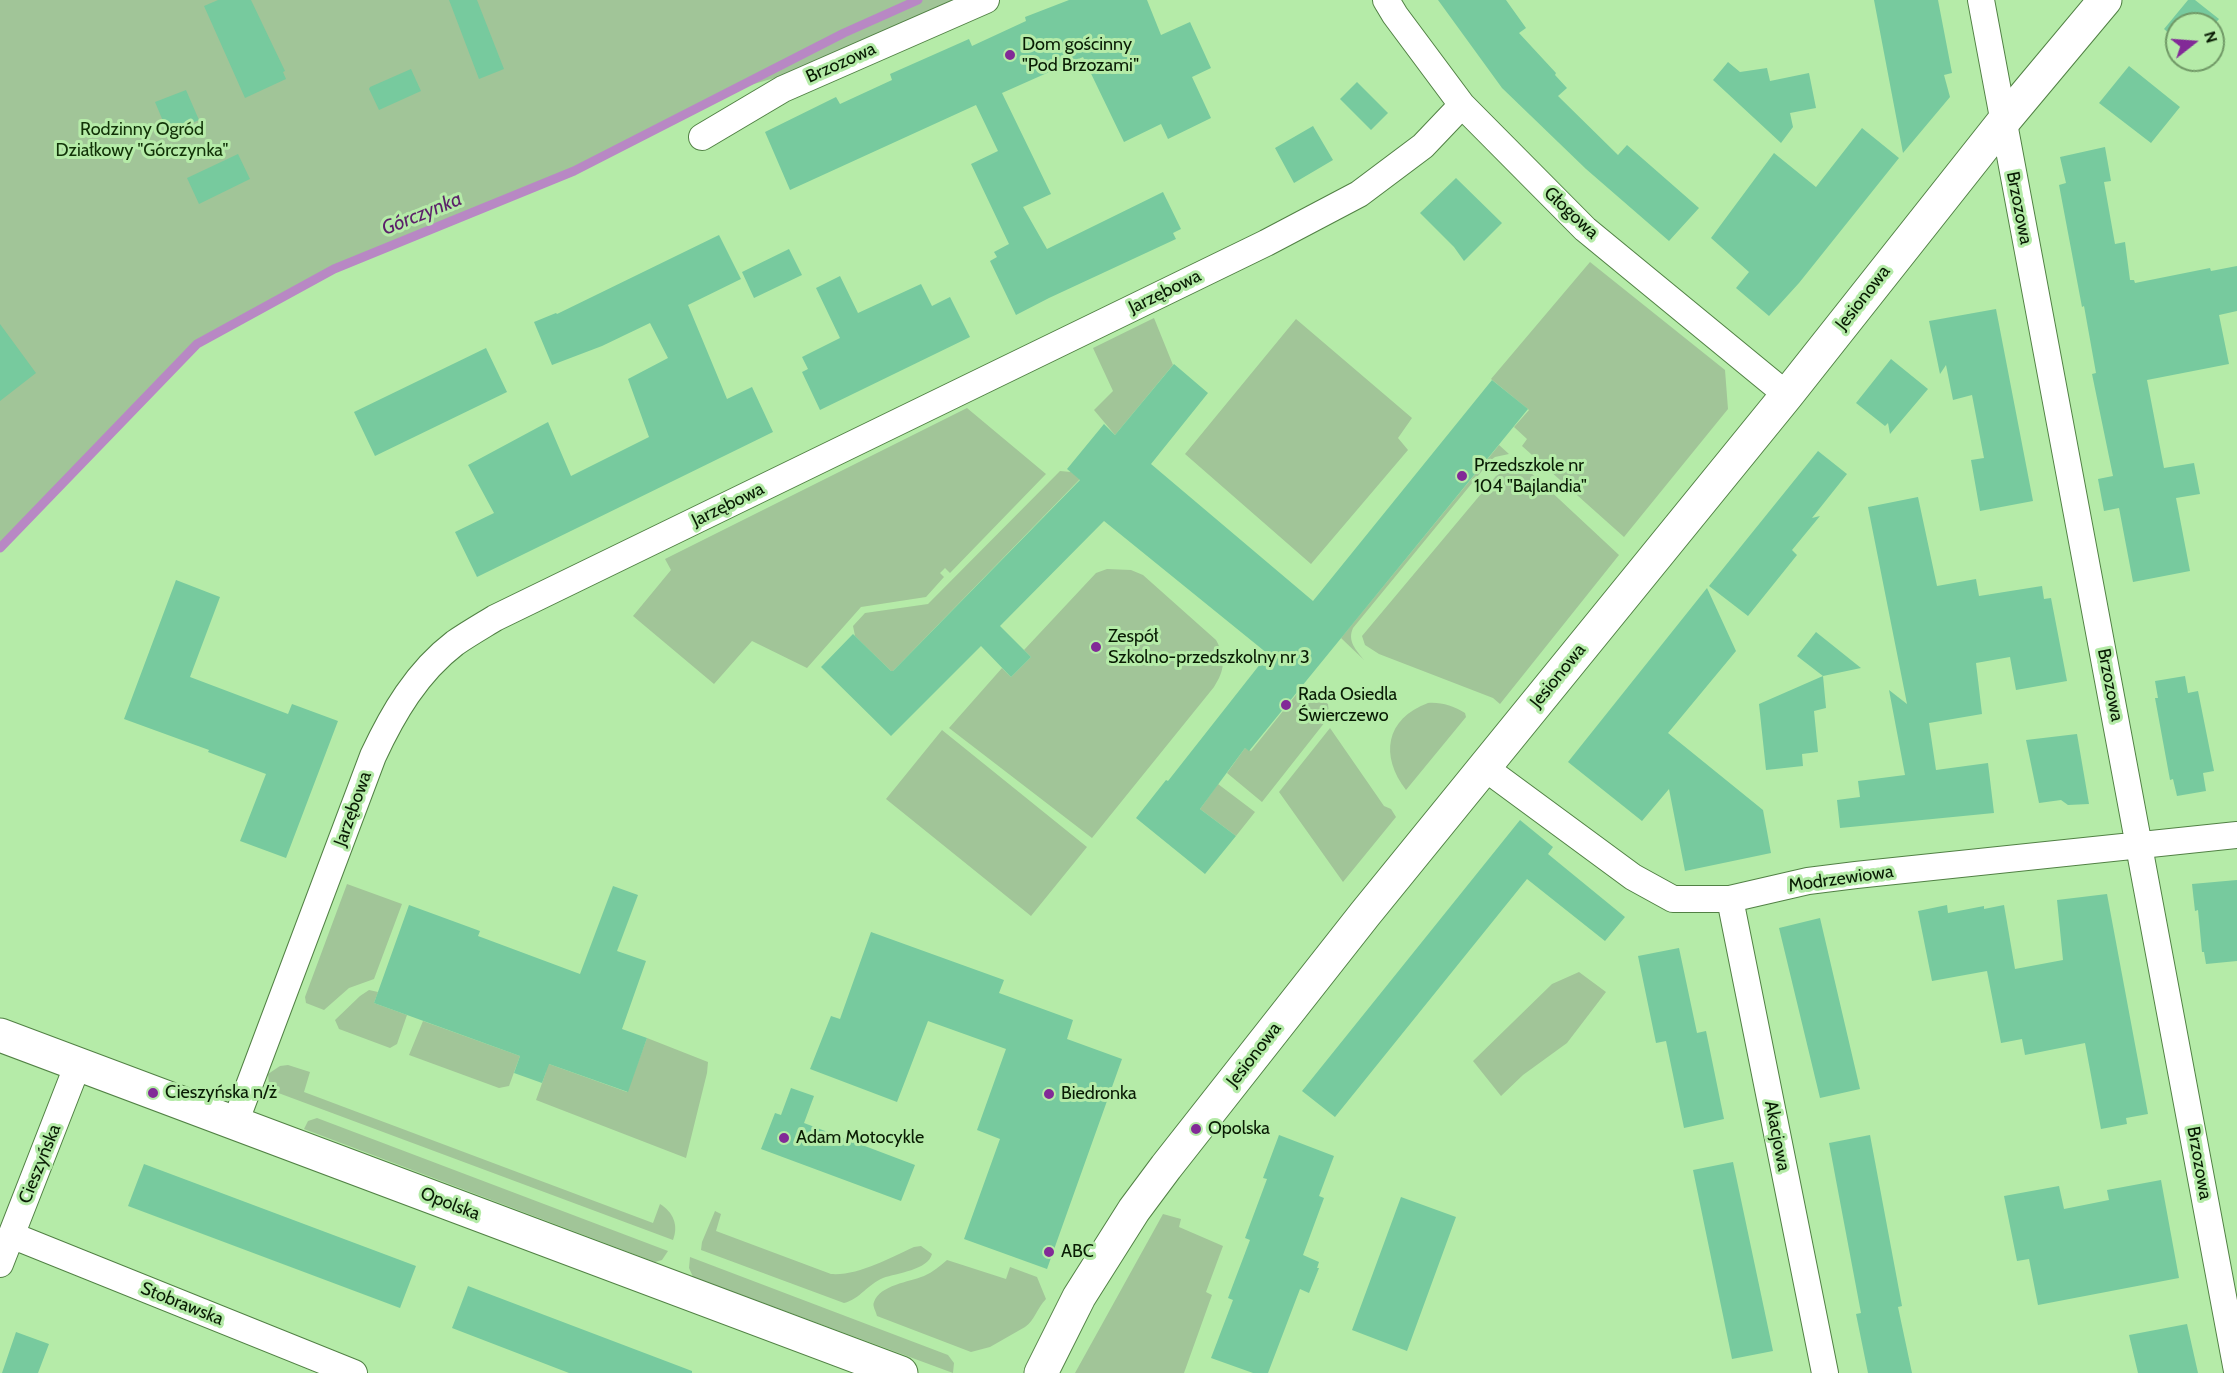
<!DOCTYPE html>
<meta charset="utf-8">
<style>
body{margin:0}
#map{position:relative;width:2237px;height:1373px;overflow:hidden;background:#b5eba8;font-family:Cabin,sans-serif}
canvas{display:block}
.north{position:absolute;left:2165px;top:12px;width:60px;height:60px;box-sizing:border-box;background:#b5eba8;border:2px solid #709866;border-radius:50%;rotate:73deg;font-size:16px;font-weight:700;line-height:24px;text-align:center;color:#091c04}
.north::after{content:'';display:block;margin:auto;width:21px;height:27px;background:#822a97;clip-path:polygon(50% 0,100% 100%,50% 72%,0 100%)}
</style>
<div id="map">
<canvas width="2237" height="1373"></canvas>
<div class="north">N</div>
</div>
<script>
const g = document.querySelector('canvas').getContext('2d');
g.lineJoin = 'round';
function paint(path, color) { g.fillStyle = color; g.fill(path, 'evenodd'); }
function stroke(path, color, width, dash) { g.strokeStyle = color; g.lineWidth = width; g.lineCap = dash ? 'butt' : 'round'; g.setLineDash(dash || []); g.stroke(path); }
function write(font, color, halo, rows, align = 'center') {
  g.font = font + ' Cabin,sans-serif'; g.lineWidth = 6; g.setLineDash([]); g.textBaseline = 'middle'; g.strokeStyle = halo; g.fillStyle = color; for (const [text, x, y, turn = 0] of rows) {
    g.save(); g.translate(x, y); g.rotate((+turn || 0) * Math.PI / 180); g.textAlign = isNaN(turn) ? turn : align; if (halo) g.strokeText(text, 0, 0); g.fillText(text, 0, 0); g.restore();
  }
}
paint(new Path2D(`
 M 0,0 L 955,0 L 785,75 L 733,90 L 574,171 L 334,269 L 197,344 L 0,548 Z
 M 1590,262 L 1725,370 L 1728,409 L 1624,537 L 1522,446 L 1527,439 L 1514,427 L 1529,410 L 1491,379 Z
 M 1154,318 L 1173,365 L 1115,435 L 1094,410 L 1113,391 L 1093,348 Z
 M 1296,319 L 1412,418 L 1398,438 L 1408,450 L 1311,564 L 1185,454 Z
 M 967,408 L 1046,474 L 950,573 L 945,568 L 940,573 L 944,577 L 926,597 L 861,607 L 807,668 L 752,641 L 714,684 L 633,616 L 671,570 L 665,559 Z
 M 1499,445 L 1509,454 L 1495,457 L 1491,460 L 1353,628 C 1347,641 1356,650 1364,660 L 1341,638 Z
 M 1506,470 L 1525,470 L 1530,472 L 1619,555 L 1500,704 L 1493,698 L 1379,654 L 1365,645 L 1362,636 L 1496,476 Z
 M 1060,471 L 1071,472 L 1080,479 L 893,671 L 891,671 L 855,636 L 853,626 L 865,613 L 928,604 Z
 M 1107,569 L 1131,570 L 1143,575 L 1216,640 C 1226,658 1225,670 1214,687 L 1092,838 L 949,728 L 1002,668 L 1011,677 L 1031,657 L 1024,650 L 1096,573 Z
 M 1303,686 L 1328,704 L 1329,713 L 1325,722 L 1262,802 L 1227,773 L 1245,748 L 1251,751 Z
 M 1428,703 C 1441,702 1454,706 1465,713 L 1466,717 L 1406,790 C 1380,756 1385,719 1428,703 Z
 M 1330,728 L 1384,806 L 1391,809 L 1396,817 L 1343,882 L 1279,792 Z
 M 942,730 L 1087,847 L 1031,916 L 886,799 Z
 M 1218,784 L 1255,812 L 1236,836 L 1200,809 Z
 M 347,884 L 402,904 L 374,979 L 349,988 L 324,1010 L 306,1003 L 305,997 Z
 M 1579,972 L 1606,992 L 1567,1043 L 1523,1075 L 1501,1096 L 1473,1061 L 1552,984 Z
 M 369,990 L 378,992 L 374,1003 L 407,1015 L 397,1044 L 390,1048 L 339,1029 L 335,1020 L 360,996 Z
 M 423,1021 L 520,1056 L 509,1086 L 499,1088 L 409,1055 Z
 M 647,1038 L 708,1062 L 707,1073 L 686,1158 L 536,1100 L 546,1072 L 535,1059 L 627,1092 Z
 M 288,1065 L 310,1072 L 304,1092 L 653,1223 L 660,1204 C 673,1212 679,1225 673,1240 L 273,1091 L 269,1084 L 268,1074 L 280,1066 Z
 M 317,1118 L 668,1251 L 662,1260 L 655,1262 L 304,1129 L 308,1121 Z
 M 715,1211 L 721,1214 L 716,1231 L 831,1274 C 858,1276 889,1258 914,1247 L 921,1246 L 932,1254 C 928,1270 897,1273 883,1278 C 868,1284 860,1299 844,1303 L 701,1250 L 702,1242 Z
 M 1163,1214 L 1181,1219 L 1179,1227 L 1223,1246 L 1206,1292 L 1212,1295 L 1184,1373 L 1075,1373 Z
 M 690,1257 L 948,1355 L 954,1363 L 953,1373 L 693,1277 L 689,1268 Z
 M 947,1260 L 1006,1279 L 1010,1267 L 1037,1277 L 1046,1299 C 1037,1308 1035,1320 1025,1327 L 990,1347 L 971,1352 L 877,1316 C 876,1311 872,1306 874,1302 C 880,1285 909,1282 924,1276 C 933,1272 940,1266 947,1260 Z`), '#a1c598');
stroke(new Path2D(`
 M 0,548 L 197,344 L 334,269 L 574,171 L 844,33 L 918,0`), '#b888c4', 9);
paint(new Path2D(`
 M 218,0 L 251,0 L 285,71 L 283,72 L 286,79 L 245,98 L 204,6 Z
 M 449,0 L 477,0 L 504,69 L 479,79 Z
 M 1069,0 L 1147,0 L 1161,35 L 1190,22 L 1211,68 L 1192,77 L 1211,118 L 1168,139 L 1161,124 L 1124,142 L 1083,57 L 1002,93 L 1051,194 L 1023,207 L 1047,249 L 1163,192 L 1181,229 L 1173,233 L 1176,239 L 1049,298 L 1016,315 L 990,261 L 997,257 L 994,252 L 1009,244 L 971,164 L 998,151 L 976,105 L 790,190 L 765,132 L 836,97 L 840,104 L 892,80 L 890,74 L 969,39 L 972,46 L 1026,21 L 1025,17 Z
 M 1438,0 L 1506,0 L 1526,28 L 1519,33 L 1556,73 L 1555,75 L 1567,88 L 1558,96 L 1618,155 L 1627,145 L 1699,208 L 1669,241 L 1586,169 L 1502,88 Z
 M 1874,0 L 1938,0 L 1952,73 L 1944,75 L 1950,97 L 1903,153 Z
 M 2188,0 L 2195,0 L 2219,19 L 2213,26 L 2213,24 L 2177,24 L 2177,40 L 2164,29 Z
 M 1728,62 L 1740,72 L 1767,68 L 1770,81 L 1809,73 L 1816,108 L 1790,113 L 1793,127 L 1781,143 L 1713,80 Z
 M 2129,66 L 2180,107 L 2151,143 L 2099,103 Z
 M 411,69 L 421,91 L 379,110 L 369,89 L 370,87 Z
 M 1357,82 L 1388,113 L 1371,130 L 1340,99 Z
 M 186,90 L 199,120 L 168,133 L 155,102 Z
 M 1313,126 L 1333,160 L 1294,183 L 1275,148 Z
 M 1862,128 L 1899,158 L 1799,283 L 1769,316 L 1736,288 L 1749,272 L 1711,238 L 1774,153 L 1816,187 Z
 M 2105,147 L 2111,181 L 2104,182 L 2115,244 L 2125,242 L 2130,280 L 2134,280 L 2135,283 L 2210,268 L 2211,271 L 2237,266 L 2237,311 L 2219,315 L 2229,364 L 2147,380 L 2164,468 L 2194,463 L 2200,494 L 2176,498 L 2190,571 L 2133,582 L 2119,508 L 2104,511 L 2098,479 L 2113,476 L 2092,374 L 2096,373 L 2084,306 L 2082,307 L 2059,185 L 2066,183 L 2060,157 Z
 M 238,154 L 250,179 L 199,204 L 187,178 Z
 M 1456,178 L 1502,223 L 1464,261 L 1454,247 L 1420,213 Z
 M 719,235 L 741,279 L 688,305 L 727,399 L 752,387 L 773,432 L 477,577 L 455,532 L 494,513 L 468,465 L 548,422 L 571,476 L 649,437 L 628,379 L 668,358 L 650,323 L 602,346 L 552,365 L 534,322 L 556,313 L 557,314 Z
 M 789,249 L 802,275 L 754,298 L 742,272 Z
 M 840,276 L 858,313 L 921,284 L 932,306 L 950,297 L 970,337 L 820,410 L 802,372 L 808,369 L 802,357 L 840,338 L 816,288 Z
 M 1996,309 L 2033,501 L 1980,511 L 1971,460 L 1984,458 L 1972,395 L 1953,400 L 1946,365 L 1940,374 L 1929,321 Z
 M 0,324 L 36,373 L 0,401 Z
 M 486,348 L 507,392 L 375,456 L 354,412 Z
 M 1891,359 L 1928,389 L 1890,434 L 1888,423 L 1885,426 L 1856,403 Z
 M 1174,364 L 1208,393 L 1151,464 L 1313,601 L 1492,380 L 1528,409 L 1249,751 L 1245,748 L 1200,809 L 1236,836 L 1205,874 L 1136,818 L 1166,780 L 1168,781 L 1268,654 L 1104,521 L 1000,626 L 1031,657 L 1011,677 L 981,646 L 891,736 L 821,667 L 853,634 L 891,671 L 893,671 L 1080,480 L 1067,469 L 1104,424 L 1115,435 Z
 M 1818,451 L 1847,474 L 1812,518 L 1820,516 L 1792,550 L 1797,555 L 1748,616 L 1709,586 Z
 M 1918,497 L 1937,586 L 1976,579 L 1979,596 L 2042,586 L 2044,599 L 2051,598 L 2067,681 L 2016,690 L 2010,657 L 1976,663 L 1982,714 L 1929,723 L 1936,770 L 1988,763 L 1994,813 L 1840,828 L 1837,800 L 1860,797 L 1858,781 L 1905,775 L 1889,690 L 1907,704 L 1868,507 Z
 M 176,580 L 220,597 L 190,677 L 288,714 L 292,704 L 338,721 L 286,858 L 240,841 L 266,774 L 208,752 L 209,750 L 124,719 Z
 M 1707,588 L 1736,651 L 1668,733 L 1763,810 L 1771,853 L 1685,871 L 1669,789 L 1642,821 L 1568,762 Z
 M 1816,632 L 1861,668 L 1823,676 L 1797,656 Z
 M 1823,676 L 1826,708 L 1814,711 L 1818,752 L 1802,754 L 1803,766 L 1766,770 L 1759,704 Z
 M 2185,676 L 2188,693 L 2198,691 L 2214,771 L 2203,773 L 2206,791 L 2177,796 L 2173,779 L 2170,780 L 2155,698 L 2158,698 L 2155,681 Z
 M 2077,734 L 2089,804 L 2068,805 L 2061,800 L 2039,803 L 2026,740 Z
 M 1520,820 L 1553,847 L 1548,854 L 1625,917 L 1605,941 L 1527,879 L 1335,1117 L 1302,1091 Z
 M 2237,880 L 2237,961 L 2206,964 L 2204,952 L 2202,952 L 2198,910 L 2195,911 L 2192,884 Z
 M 613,886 L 638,895 L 617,951 L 646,961 L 622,1029 L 647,1038 L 628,1092 L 549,1064 L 542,1083 L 514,1073 L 520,1056 L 374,1003 L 409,905 L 480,931 L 478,936 L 580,974 Z
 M 2107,894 L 2148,1114 L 2126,1118 L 2127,1124 L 2101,1129 L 2085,1043 L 2025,1055 L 2022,1039 L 2001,1043 L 1987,971 L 1932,981 L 1918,911 L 1947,905 L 1948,913 L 1984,906 L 1984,909 L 2004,905 L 2015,969 L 2063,960 L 2057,900 Z
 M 1820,918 L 1860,1089 L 1820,1098 L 1779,928 Z
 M 871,932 L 1004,980 L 999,993 L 1073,1020 L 1067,1039 L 1122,1059 L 1047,1269 L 964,1239 L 1000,1139 L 977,1130 L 1006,1049 L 928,1021 L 897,1102 L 810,1069 L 831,1016 L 840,1019 Z
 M 1679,948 L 1697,1033 L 1706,1031 L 1724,1119 L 1684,1128 L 1666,1041 L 1656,1043 L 1638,956 Z
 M 791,1088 L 814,1096 L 804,1123 L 915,1165 L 901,1201 L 761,1149 L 775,1113 L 781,1115 Z
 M 1279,1135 L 1334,1156 L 1319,1196 L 1324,1198 L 1303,1255 L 1319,1262 L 1317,1268 L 1319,1268 L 1309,1293 L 1300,1289 L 1268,1373 L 1253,1373 L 1211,1358 L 1233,1300 L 1228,1298 L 1250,1240 L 1245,1238 L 1267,1179 L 1263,1178 Z
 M 1870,1135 L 1902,1306 L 1898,1307 L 1912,1373 L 1868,1373 L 1856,1314 L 1861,1313 L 1829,1143 Z
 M 1733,1162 L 1773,1351 L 1732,1359 L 1693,1170 Z
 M 144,1164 L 416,1266 L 400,1308 L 128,1206 Z
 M 2161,1180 L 2179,1278 L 2038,1305 L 2029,1259 L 2017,1261 L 2004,1196 L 2059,1186 L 2064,1209 L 2109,1200 L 2107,1190 Z
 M 1401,1197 L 1456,1217 L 1407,1351 L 1352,1330 Z
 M 468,1286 L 692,1371 L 692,1373 L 569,1373 L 452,1328 Z
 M 2187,1324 L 2198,1373 L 2138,1373 L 2129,1335 Z
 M 16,1332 L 49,1344 L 38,1373 L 2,1373 Z`), '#77ca9e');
const minor = new Path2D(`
 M 1386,0 L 1395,15 L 1462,105 L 1585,229 L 1787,395
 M 1981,0 L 2237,1371
 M 702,137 L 783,89 L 986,0
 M 1485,768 L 1633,877 L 1673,899 L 1730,899 L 1808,881 L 1856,875 L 2237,835
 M 1730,899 L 1825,1373
 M 235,1123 L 373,756 C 393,713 417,672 455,643 C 468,634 482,626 495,618 L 1266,243 L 1359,194 L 1423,146 L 1462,105
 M 11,1235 L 354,1373
 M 0,1264 L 78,1064`);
const tertiary = new Path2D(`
 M 0,1035 L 901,1373
 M 1041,1373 L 1079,1297 L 1134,1210 L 1166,1167 L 1365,914 L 1787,395 L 2003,122 L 2105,0`);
stroke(minor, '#518144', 28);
stroke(tertiary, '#518144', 35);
stroke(minor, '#fff', 26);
stroke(tertiary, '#fff', 33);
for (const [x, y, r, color] of [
 [1010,55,6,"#822a97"],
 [1462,476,6,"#822a97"],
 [1096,647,6,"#822a97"],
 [1286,705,6,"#822a97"],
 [153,1093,6,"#822a97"],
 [1049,1094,6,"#822a97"],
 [1196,1129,6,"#822a97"],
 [784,1138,6,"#822a97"],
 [1049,1252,6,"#822a97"]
]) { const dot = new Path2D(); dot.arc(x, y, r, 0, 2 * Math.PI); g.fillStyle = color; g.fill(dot); stroke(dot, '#b5eba8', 2); }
write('18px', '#091c04', '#b5eba8', [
 ["Dom gościnny",1022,45],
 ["\"Pod Brzozami\"",1022,66],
 ["Przedszkole nr",1474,466],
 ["104 \"Bajlandia\"",1474,487],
 ["Zespół",1108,637],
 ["Szkolno-przedszkolny nr 3",1108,658],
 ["Rada Osiedla",1298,695],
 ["Świerczewo",1298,716],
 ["Cieszyńska n/ż",165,1093],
 ["Biedronka",1061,1094],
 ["Opolska",1208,1129],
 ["Adam Motocykle",796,1138],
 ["ABC",1061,1252]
], 'left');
write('18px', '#091c04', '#b5eba8', [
 ["Brzozowa",841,63,-24],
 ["Brzozowa",2019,208,79],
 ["Głogowa",1571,213,43],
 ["Jarzębowa",1165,292,-26],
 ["Jesionowa",1863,298,-52],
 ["Jarzębowa",728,505,-26],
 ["Jesionowa",1558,676,-51],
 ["Brzozowa",2110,685,79],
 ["Jarzębowa",353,809,-70],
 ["Modrzewiowa",1841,879,-8],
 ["Jesionowa",1254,1055,-52],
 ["Akacjowa",1777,1136,79],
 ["Brzozowa",2199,1163,80],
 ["Cieszyńska",40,1164,-68],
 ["Opolska",450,1204,21],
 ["Stobrawska",182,1304,22]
]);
write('18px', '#113207', '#b5eba8', [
 ["Rodzinny Ogród",142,130],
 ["Działkowy \"Górczynka\"",142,151]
]);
write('italic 20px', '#5b1f69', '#b5eba8', [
 ["Górczynka",422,214,-22]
]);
</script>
